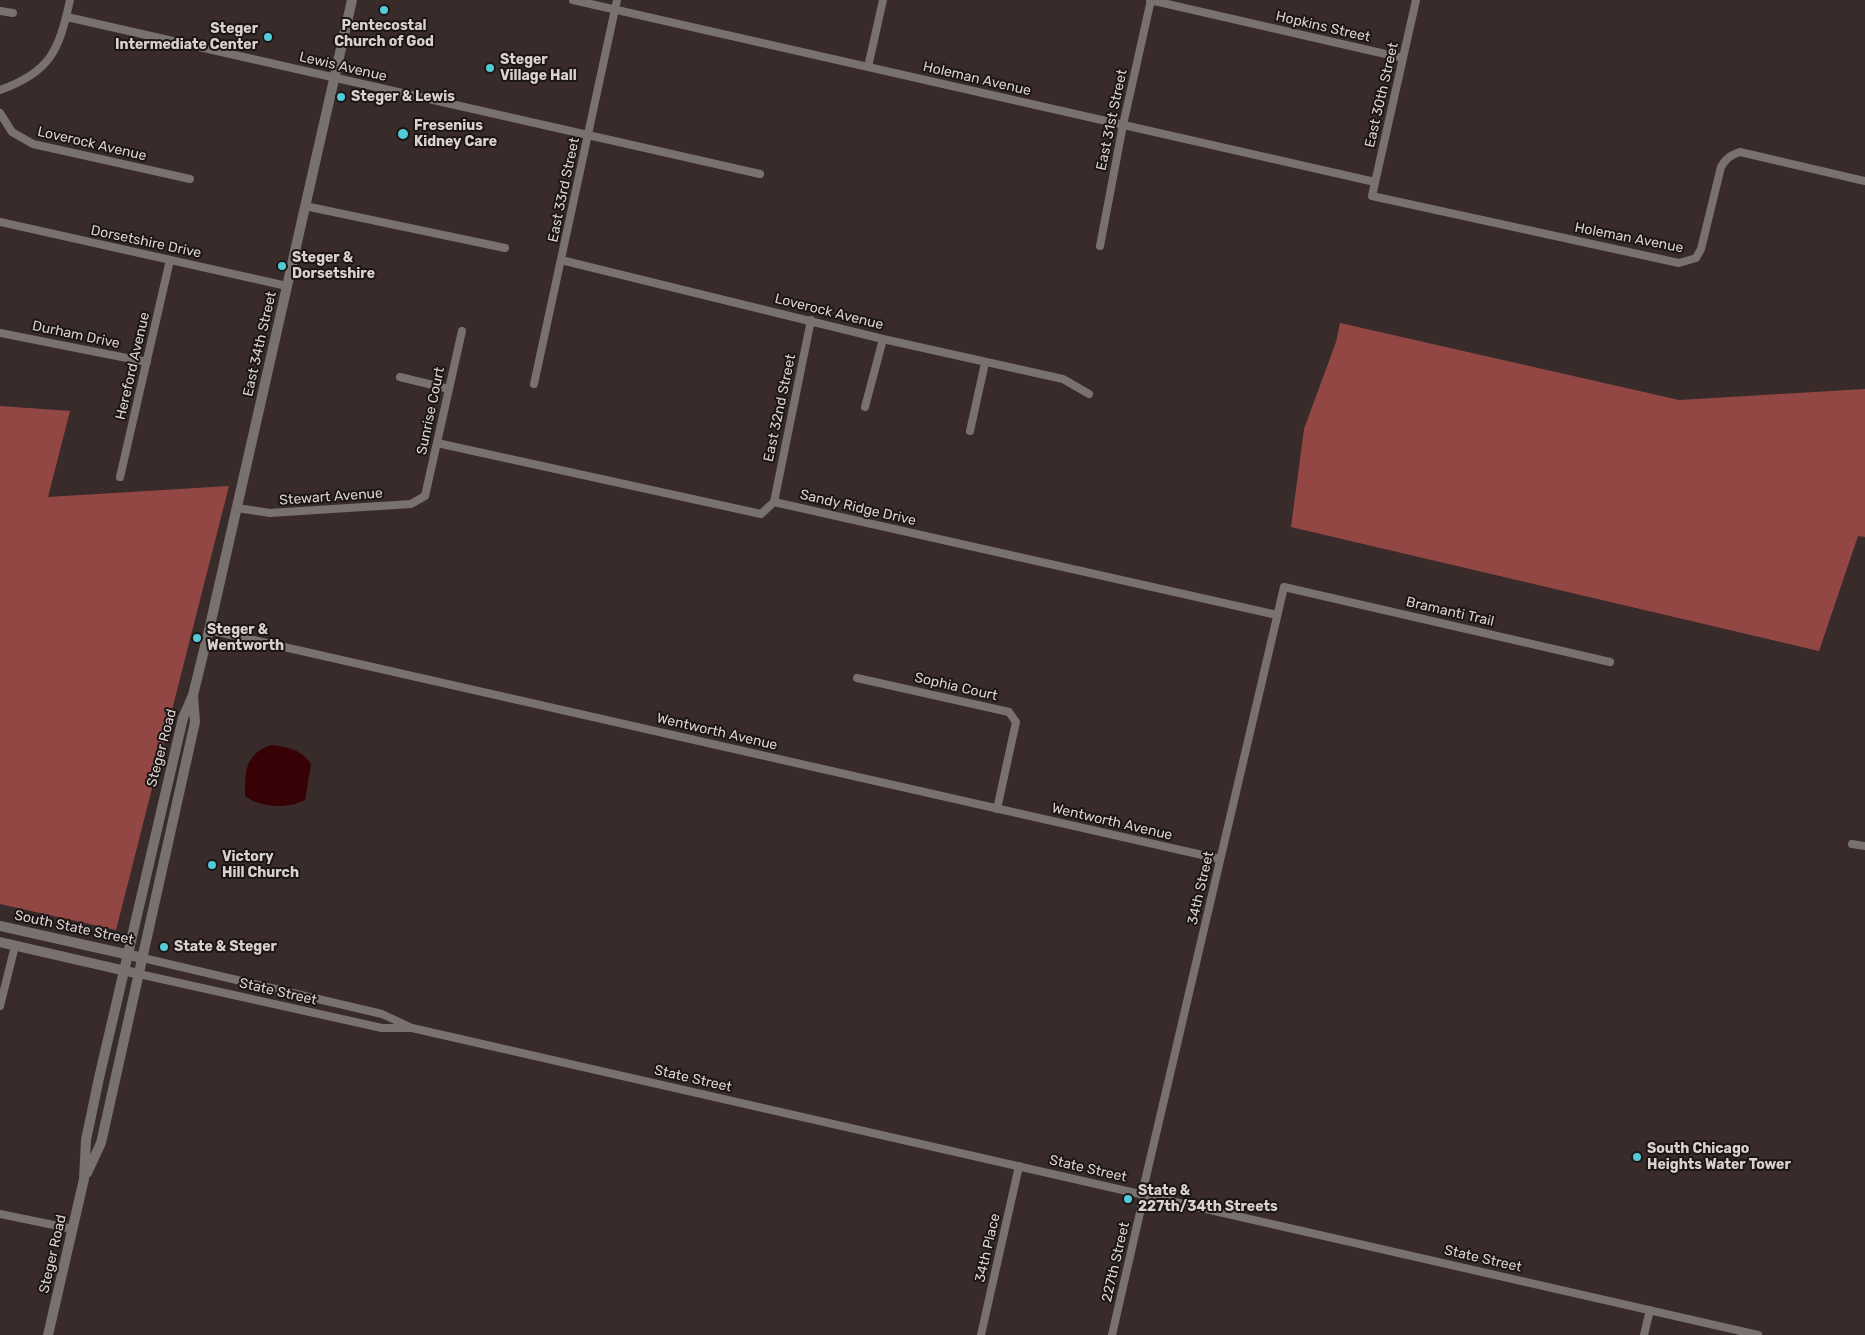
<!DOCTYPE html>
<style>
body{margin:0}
canvas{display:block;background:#392b2a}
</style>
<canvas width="1865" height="1335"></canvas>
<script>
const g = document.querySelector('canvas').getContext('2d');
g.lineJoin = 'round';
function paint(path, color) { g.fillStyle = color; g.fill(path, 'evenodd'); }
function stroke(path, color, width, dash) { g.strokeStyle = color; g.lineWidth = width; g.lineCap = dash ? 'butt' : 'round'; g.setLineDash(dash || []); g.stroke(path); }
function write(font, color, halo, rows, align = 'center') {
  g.font = font + ' Rubik,sans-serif'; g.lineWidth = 4; g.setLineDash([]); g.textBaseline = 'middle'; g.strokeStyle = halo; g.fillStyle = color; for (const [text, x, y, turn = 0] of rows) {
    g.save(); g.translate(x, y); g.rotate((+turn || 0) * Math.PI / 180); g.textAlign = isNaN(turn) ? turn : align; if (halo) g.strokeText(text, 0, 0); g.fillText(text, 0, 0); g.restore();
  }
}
paint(new Path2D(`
 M 1340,323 L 1679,400 L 1865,389 L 1865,537 L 1858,536 L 1819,651 L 1291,527 L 1304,429 L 1336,342 Z
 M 0,406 L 70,411 L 48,497 L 229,486 L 116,930 L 0,904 Z`), '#934744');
paint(new Path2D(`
 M 271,745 C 288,747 302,750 311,764 L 305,800 C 288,809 260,808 245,796 C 245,771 245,754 271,745 Z`), '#370205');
stroke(new Path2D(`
 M 573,0 L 1375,182
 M 1150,0 L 1403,58
 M 1416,0 L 1372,196 L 1679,263 L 1696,258 L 1701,249 L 1721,167 C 1726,158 1731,155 1740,152 L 1865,181
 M 0,11 L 13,13
 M 67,17 L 760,174
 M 868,67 L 883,0
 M 0,90 C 51,72 59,50 70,0
 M 0,113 L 12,132 L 33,144 L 190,179
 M 305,206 L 505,248
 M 0,222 L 287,286
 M 1100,246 L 1123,125 L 1151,0
 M 561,260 L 883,339 L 1063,379 L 1089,394
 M 0,333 L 147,362
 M 400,377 L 449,389
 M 534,384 L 617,0
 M 865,407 L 883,339
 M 970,431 L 985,363
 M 437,443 L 761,514 L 774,502 L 1277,615
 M 120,477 L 170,260
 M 774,502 L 811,320
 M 237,508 L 270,513 L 411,504 L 425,496 L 462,331
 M 209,630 L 1220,859
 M 857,678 L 1009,712 L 1016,722 L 997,809
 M 1852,844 L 1865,846
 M 143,958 L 382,1014 L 412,1028 L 1758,1335
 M 139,974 L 382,1028 L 410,1028
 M 0,1006 L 15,946
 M 1142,1194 L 1284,587 L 1610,662
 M 0,1214 L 73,1229
 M 981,1335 L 1019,1166
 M 1112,1335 L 1144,1195
 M 1644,1335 L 1650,1310`), '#787170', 8);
stroke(new Path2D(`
 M 0,926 L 143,958
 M 0,942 L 139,974
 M 87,1173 L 101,1143 L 195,722 L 193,696
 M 48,1335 L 84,1179 L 86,1140 L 99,1078 L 183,718 L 193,695 L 209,630 L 352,0`), '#787170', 10);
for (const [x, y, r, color] of [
 [384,10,5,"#52cbd7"],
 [268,37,5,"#52cbd7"],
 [490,68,5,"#52cbd7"],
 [341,97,5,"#52cbd7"],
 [403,134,6,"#52cbd7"],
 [282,266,5,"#52cbd7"],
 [197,638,5,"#52cbd7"],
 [212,865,5,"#52cbd7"],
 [164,947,5,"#52cbd7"],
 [1637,1157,5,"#52cbd7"],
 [1128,1199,5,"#52cbd7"]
]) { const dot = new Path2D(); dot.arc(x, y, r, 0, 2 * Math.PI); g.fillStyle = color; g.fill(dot); stroke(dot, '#1c1515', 2); }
write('bold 14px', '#dad0d0', '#1c1515', [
 ["Pentecostal",384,26,"center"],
 ["Church of God",384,42,"center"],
 ["Steger",258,29,"right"],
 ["Intermediate Center",258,45,"right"],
 ["Steger",500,60],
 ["Village Hall",500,76],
 ["Steger & Lewis",351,97],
 ["Fresenius",414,126],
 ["Kidney Care",414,142],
 ["Steger &",292,258],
 ["Dorsetshire",292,274],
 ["Steger &",207,630],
 ["Wentworth",207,646],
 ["Victory",222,857],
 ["Hill Church",222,873],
 ["State & Steger",174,947],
 ["South Chicago",1647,1149],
 ["Heights Water Tower",1647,1165],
 ["State &",1138,1191],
 ["227th/34th Streets",1138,1207]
], 'left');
write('14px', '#dad0d0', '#1c1515', [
 ["Hopkins Street",1323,27,13],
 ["Lewis Avenue",343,67,13],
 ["Holeman Avenue",977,79,13],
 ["East 30th Street",1382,95,-77],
 ["East 31st Street",1112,120,-78],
 ["Loverock Avenue",92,144,13],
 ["East 33rd Street",564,190,-78],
 ["Holeman Avenue",1629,238,11],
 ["Dorsetshire Drive",146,242,12],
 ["Loverock Avenue",829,312,14],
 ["Durham Drive",76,335,12],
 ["East 34th Street",260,344,-77],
 ["Hereford Avenue",133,366,-77],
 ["East 32nd Street",780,408,-78],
 ["Sunrise Court",431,411,-78],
 ["Stewart Avenue",331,497,-4],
 ["Sandy Ridge Drive",858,508,13],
 ["Bramanti Trail",1450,612,13],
 ["Sophia Court",956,687,13],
 ["Wentworth Avenue",717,732,13],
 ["Steger Road",162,748,-75],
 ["Wentworth Avenue",1112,822,13],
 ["34th Street",1201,888,-77],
 ["South State Street",74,928,12],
 ["State Street",278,992,13],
 ["State Street",693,1079,13],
 ["State Street",1088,1169,13],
 ["34th Place",988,1248,-77],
 ["Steger Road",53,1254,-77],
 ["State Street",1483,1259,13],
 ["227th Street",1116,1262,-77]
]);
</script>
